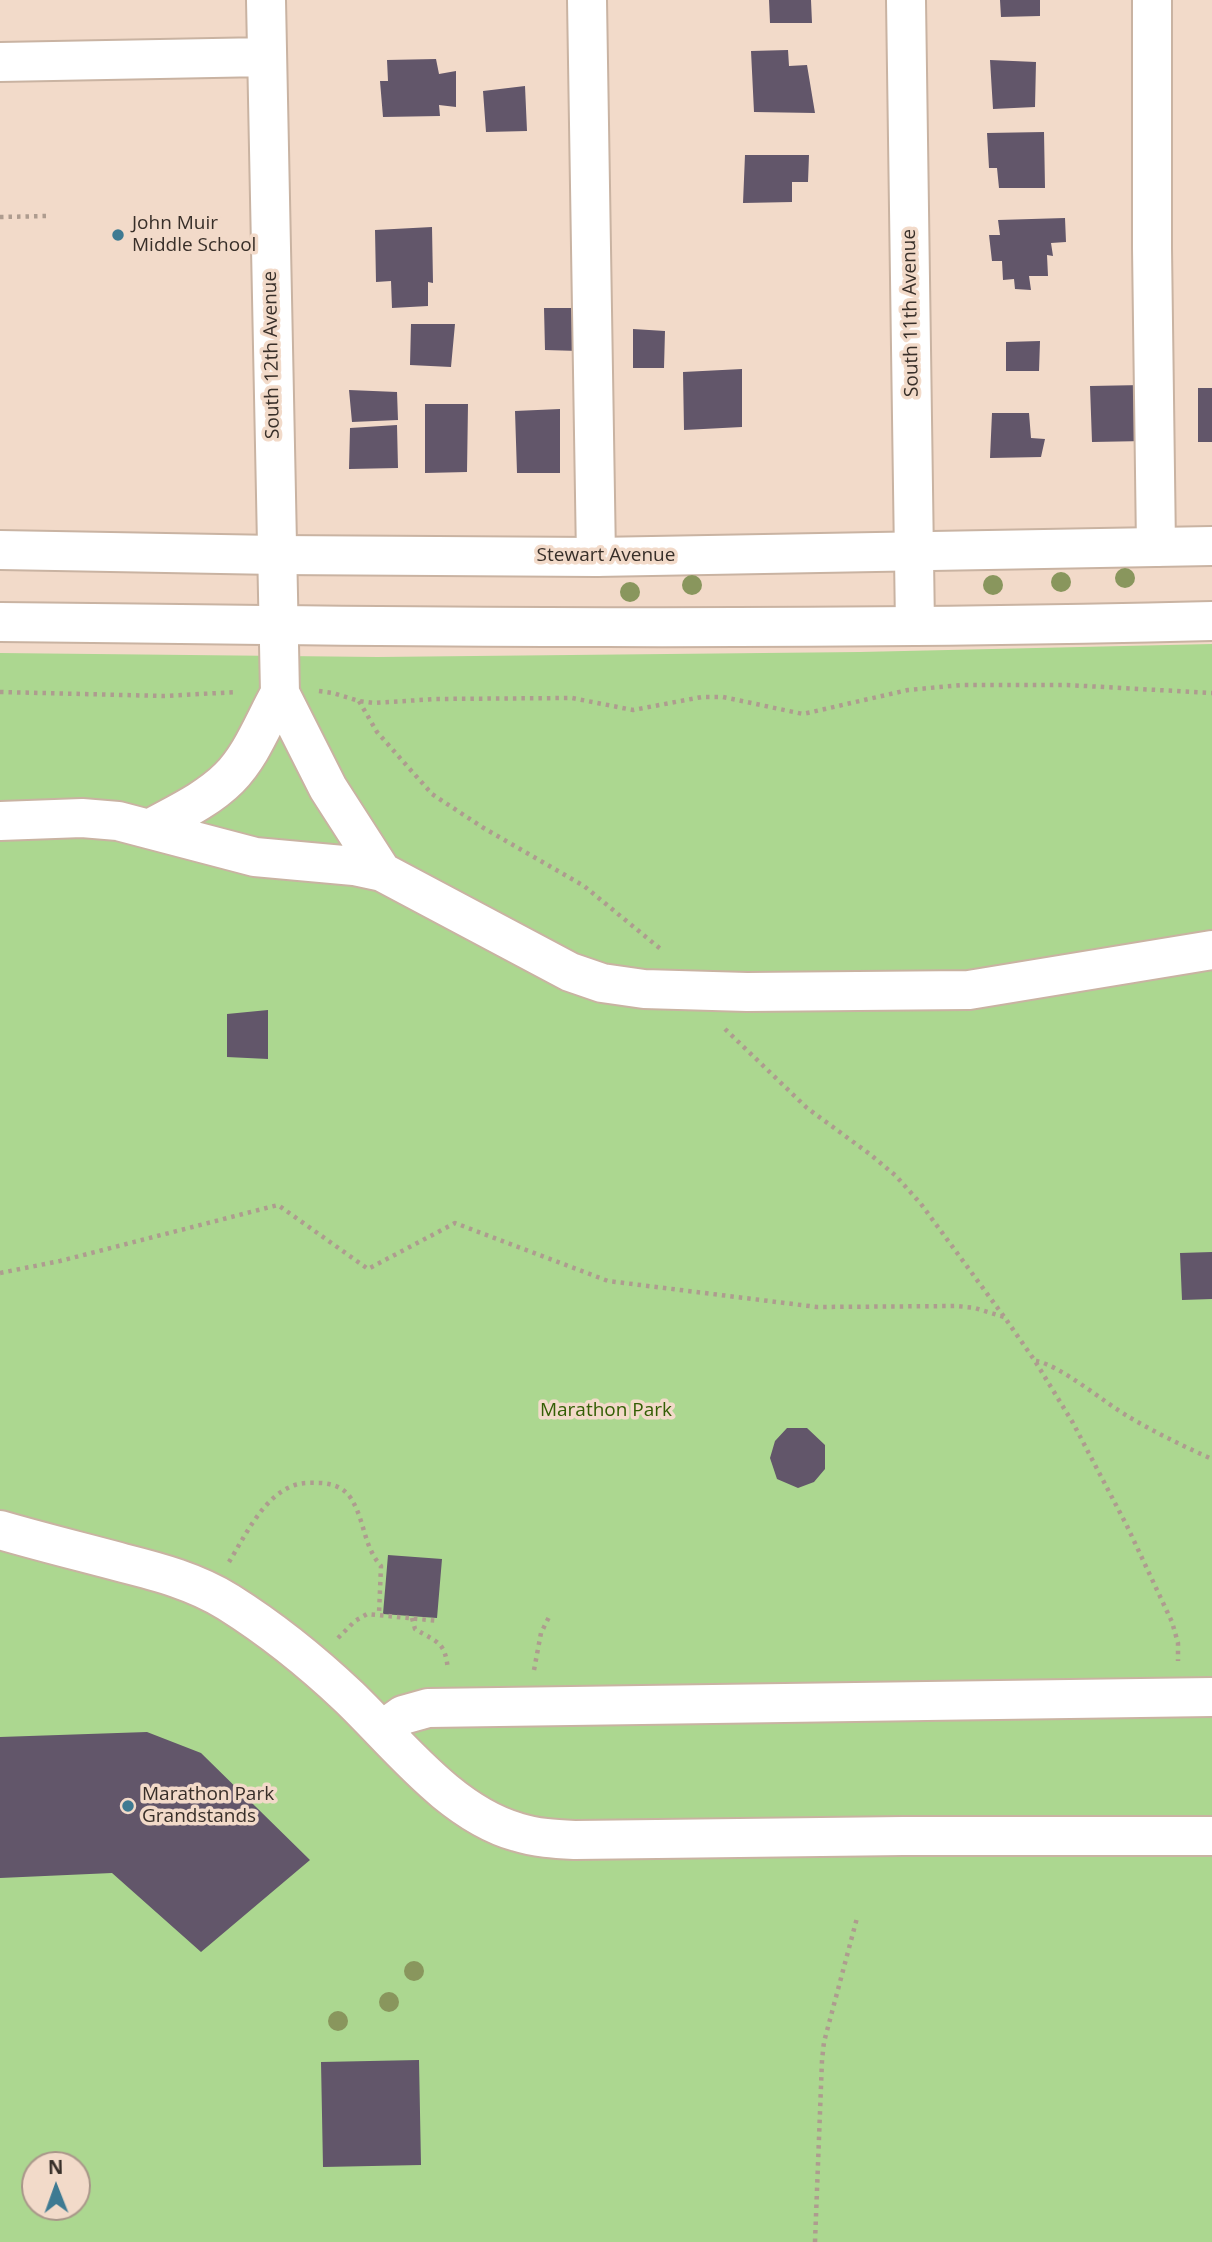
<!DOCTYPE html>
<style>
body{margin:0}
#map{position:relative;width:1212px;height:2242px;overflow:hidden;background:#f2dac9;font-family:"Open Sans",sans-serif}
canvas{display:block}
.north{position:absolute;left:21px;top:2151px;width:70px;height:70px;box-sizing:border-box;background:#f2dac9;border:2px solid #a89689;border-radius:50%;rotate:359deg;font-size:19px;font-weight:700;line-height:28px;text-align:center;color:#382f29}
.north::after{content:'';display:block;margin:auto;width:24px;height:32px;background:#3e7a92;clip-path:polygon(50% 0,100% 100%,50% 72%,0 100%)}
</style>
<div id="map">
<canvas width="1212" height="2242"></canvas>
<div class="north">N</div>
</div>
<script>
const g = document.querySelector('canvas').getContext('2d');
g.lineJoin = 'round';
function paint(path, color) { g.fillStyle = color; g.fill(path, 'evenodd'); }
function stroke(path, color, width, dash) { g.strokeStyle = color; g.lineWidth = width; g.lineCap = dash ? 'butt' : 'round'; g.setLineDash(dash || []); g.stroke(path); }
function write(font, color, halo, rows, align = 'center') {
  g.font = font + ' "Open Sans",sans-serif'; g.lineWidth = 7; g.setLineDash([]); g.textBaseline = 'middle'; g.strokeStyle = halo; g.fillStyle = color; for (const [text, x, y, turn = 0] of rows) {
    g.save(); g.translate(x, y); g.rotate((+turn || 0) * Math.PI / 180); g.textAlign = isNaN(turn) ? turn : align; if (halo) g.strokeText(text, 0, 0); g.fillText(text, 0, 0); g.restore();
  }
}
paint(new Path2D(`
 M 1212,644 L 1212,2242 L 0,2242 L 0,653 L 378,657 L 860,652 ZM 35,2165 L 77,2165 L 77,2207 L 35,2207 Z`), '#acd790');
paint(new Path2D(`
 M 769,0 L 811,0 L 812,23 L 770,23 Z
 M 1000,0 L 1040,0 L 1040,16 L 1001,17 Z
 M 788,50 L 789,66 L 807,65 L 815,113 L 754,112 L 751,51 Z
 M 436,59 L 439,74 L 456,71 L 456,107 L 439,105 L 440,116 L 383,117 L 380,81 L 388,81 L 387,60 Z
 M 990,60 L 1036,62 L 1035,107 L 993,109 Z
 M 525,86 L 527,131 L 486,132 L 483,91 Z
 M 1044,132 L 1045,188 L 999,188 L 997,168 L 989,168 L 987,133 Z
 M 745,155 L 809,155 L 808,182 L 792,182 L 792,202 L 743,203 Z
 M 1065,218 L 1066,242 L 1051,243 L 1053,256 L 1047,255 L 1048,276 L 1029,276 L 1031,290 L 1015,289 L 1014,279 L 1003,280 L 1002,261 L 992,261 L 989,235 L 1000,235 L 998,220 Z
 M 432,227 L 433,283 L 428,282 L 428,306 L 392,308 L 391,281 L 376,282 L 375,230 Z
 M 544,308 L 578,308 L 579,351 L 545,350 Z
 M 411,324 L 455,324 L 451,367 L 410,365 Z
 M 633,329 L 665,331 L 664,368 L 633,368 Z
 M 1040,341 L 1039,371 L 1006,371 L 1006,342 Z
 M 742,369 L 742,427 L 684,430 L 683,372 Z
 M 1143,385 L 1145,441 L 1092,442 L 1090,386 Z
 M 1198,388 L 1212,388 L 1212,442 L 1198,442 Z
 M 349,390 L 397,392 L 398,420 L 352,422 Z
 M 425,404 L 468,404 L 467,472 L 425,473 Z
 M 560,409 L 560,473 L 517,473 L 515,411 Z
 M 992,413 L 1029,413 L 1031,438 L 1045,439 L 1041,457 L 990,458 Z
 M 397,425 L 398,468 L 349,469 L 350,428 Z
 M 268,1010 L 268,1059 L 227,1057 L 227,1014 Z
 M 1212,1252 L 1212,1299 L 1182,1300 L 1180,1253 Z
 M 787,1428 L 807,1428 L 825,1445 L 825,1469 L 814,1482 L 798,1488 L 777,1479 L 770,1458 L 775,1441 Z
 M 388,1555 L 442,1559 L 437,1618 L 383,1614 Z
 M 147,1732 L 201,1753 L 310,1860 L 201,1952 L 112,1873 L 0,1878 L 0,1737 Z
 M 419,2060 L 421,2165 L 323,2167 L 321,2062 Z`), '#62566a');
const minor = new Path2D(`
 M 266,0 L 280,693 L 328,788 L 382,872
 M 587,0 L 596,557
 M 906,0 L 915,626
 M 1152,0 L 1152,248 L 1156,547
 M 0,62 L 266,57
 M 0,821 L 82,818 L 118,821 L 255,857 L 354,866 L 382,872 L 570,972 L 602,983 L 644,989 L 747,992 L 969,990 L 1212,950
 M 149,829 C 176,814 207,800 229,778 C 252,755 264,721 280,693
 M 0,1530 C 41,1542 82,1552 123,1563 C 159,1572 196,1582 228,1602 C 271,1629 312,1662 349,1697 C 398,1744 450,1813 517,1832 C 536,1838 556,1839 575,1840 L 903,1836 L 1212,1836
 M 382,1730 L 403,1715 L 428,1708 L 1212,1697`);
const major = new Path2D(`
 M 0,550 L 276,555 L 596,557 L 1212,546
 M 0,622 C 404,627 808,631 1212,621`);
stroke(minor, '#c9b3a2', 42);
stroke(major, '#c9b3a2', 42);
stroke(new Path2D(`
 M 0,217 L 47,216
 M 319,691 L 333,693 L 359,701 L 374,703 L 436,699 L 572,698 L 633,710 L 702,697 L 723,697 L 803,714 L 908,690 L 962,685 L 1067,685 L 1212,693
 M 0,692 L 164,696 L 237,692
 M 359,701 L 377,732 L 432,794 L 482,827 L 584,886 L 663,951
 M 725,1029 L 807,1108 L 871,1155 L 896,1176 L 921,1204 L 1005,1318 L 1035,1361 L 1073,1423 L 1127,1526 L 1172,1622 L 1178,1643 L 1178,1661
 M 0,1273 L 60,1261 L 278,1205 L 368,1269 L 455,1223 L 608,1281 L 817,1307 L 957,1306 L 975,1308 L 1004,1317
 M 1036,1361 C 1060,1365 1105,1403 1129,1417 C 1156,1433 1183,1446 1212,1459
 M 229,1562 C 245,1536 264,1495 295,1485 C 304,1482 313,1483 322,1483 C 333,1484 344,1488 350,1497 C 365,1519 363,1546 381,1566 L 379,1614
 M 412,1618 L 415,1629 C 438,1643 445,1641 448,1670
 M 338,1638 L 355,1621 L 367,1614 L 439,1621
 M 534,1670 L 541,1633 L 549,1617
 M 815,2242 L 822,2060 L 824,2042 L 857,1918`), '#ae9c8f', 4.5, [3.5, 5]);
stroke(minor, '#fff', 38);
stroke(major, '#fff', 38);
g.fillStyle = '#89965d';
for (const [x, y] of [
 [1125,578],
 [1061,582],
 [692,585],
 [993,585],
 [630,592],
 [414,1971],
 [389,2002],
 [338,2021]
]) { g.beginPath(); g.arc(x, y, 10, 0, 2 * Math.PI); g.fill(); }
for (const [x, y, r, color] of [
 [118,235,7,"#3e7a92"],
 [128,1806,7,"#3e7a92"]
]) { const dot = new Path2D(); dot.arc(x, y, r, 0, 2 * Math.PI); g.fillStyle = color; g.fill(dot); stroke(dot, '#f2dac9', 2.5); }
write('19px', '#382f29', '#f2dac9', [
 ["John Muir",132,224],
 ["Middle School",132,246],
 ["Marathon Park",142,1795],
 ["Grandstands",142,1817]
], 'left');
write('19px', '#382f29', '#f2dac9', [
 ["South 11th Avenue",911,313,-91],
 ["South 12th Avenue",272,355,-91],
 ["Stewart Avenue",606,556]
]);
write('19px', '#335e04', '#f2dac9', [
 ["Marathon Park",606,1411]
]);
</script>
